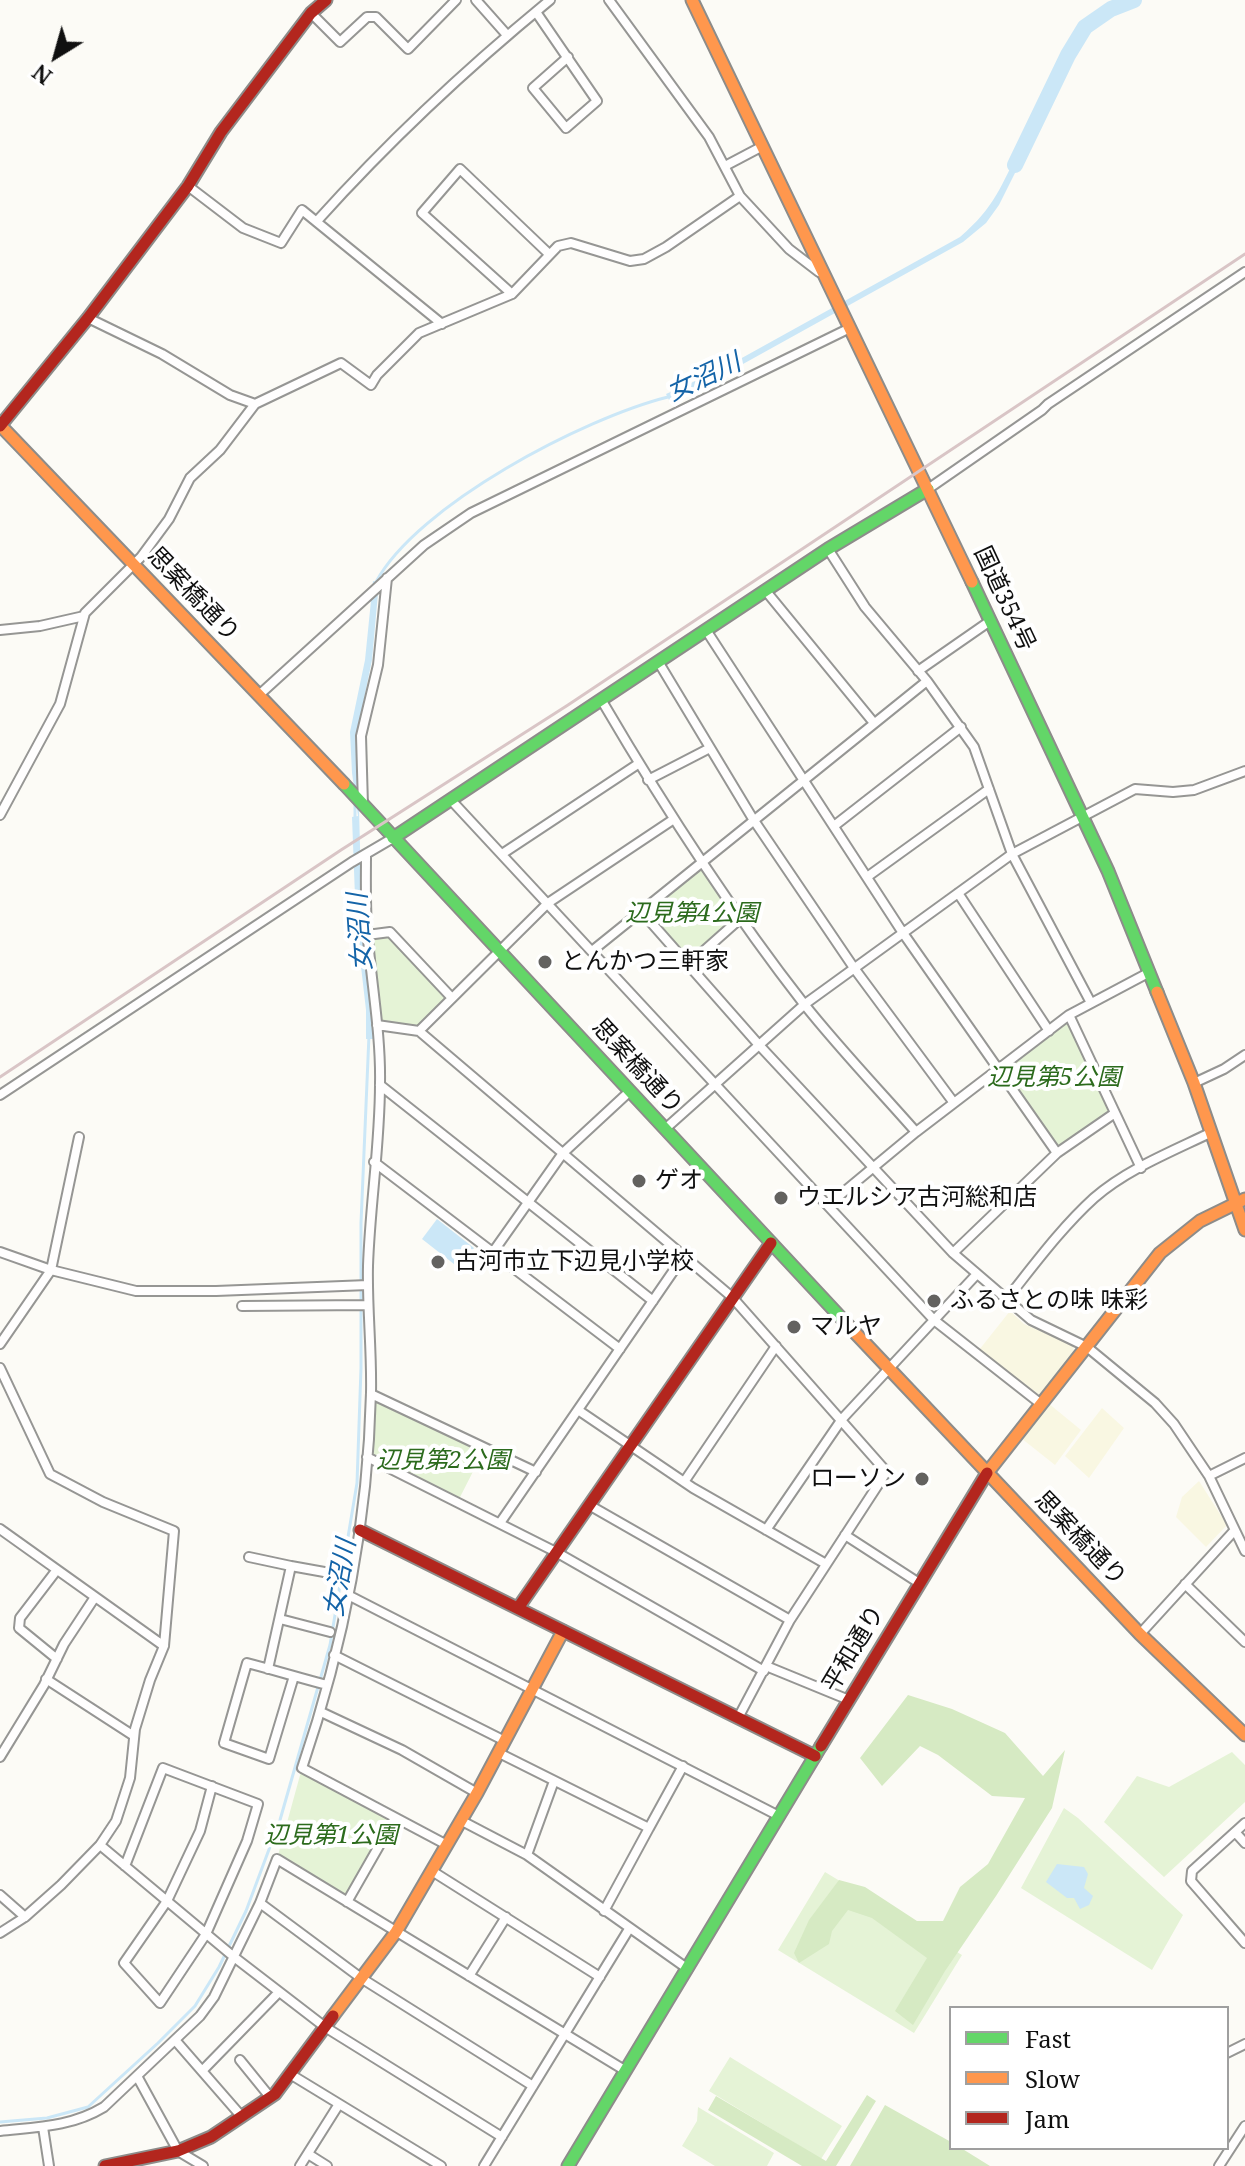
<!DOCTYPE html>
<meta charset="utf-8">
<style>
body{margin:0}
#map{position:relative;width:1245px;height:2166px;overflow:hidden;background:#fcfbf6;font-family:"Noto Serif",serif}
canvas{display:block}
.legend{position:absolute;left:949px;top:2006px;width:280px;height:144px;box-sizing:border-box;background:#fff;border:2px solid #9f9f9f;margin:0;padding:10px 14px;list-style:none;font-size:24px;color:#101010}
.legend li{display:flex;align-items:center;gap:16px;height:40px}
.legend b{width:40px;border:2px solid #9f9f9f}
.north{position:absolute;left:16px;top:16px;width:80px;height:80px;-webkit-text-stroke:6px #fff;paint-order:stroke;rotate:217deg;font-size:22px;font-weight:700;line-height:32px;text-align:center;color:#101010}
.north::after{content:'';display:block;margin:auto;width:28px;height:36px;background:#101010;clip-path:polygon(50% 0,100% 100%,50% 72%,0 100%)}
</style>
<div id="map">
<canvas width="1245" height="2166"></canvas>
<ul class="legend">
<li><b style="height:10px;background:#63d668"></b>Fast</li>
<li><b style="height:10px;background:#ff974d"></b>Slow</li>
<li><b style="height:10px;background:#b3261e"></b>Jam</li>
</ul>
<div class="north">N</div>
</div>
<script>
const g = document.querySelector('canvas').getContext('2d');
g.lineJoin = 'round';
function paint(path, color) { g.fillStyle = color; g.fill(path, 'evenodd'); }
function stroke(path, color, width, dash) { g.strokeStyle = color; g.lineWidth = width; g.lineCap = dash ? 'butt' : 'round'; g.setLineDash(dash || []); g.stroke(path); }
function write(font, color, halo, rows, align = 'center') {
  g.font = font + ' "Noto Serif","Noto Sans JP",serif'; g.lineWidth = 8; g.setLineDash([]); g.textBaseline = 'middle'; g.strokeStyle = halo; g.fillStyle = color; for (const [text, x, y, turn = 0] of rows) {
    g.save(); g.translate(x, y); g.rotate((+turn || 0) * Math.PI / 180); g.textAlign = isNaN(turn) ? turn : align; if (halo) g.strokeText(text, 0, 0); g.fillText(text, 0, 0); g.restore();
  }
}
paint(new Path2D(`
 M 1010,1311 L 1024,1324 L 1073,1345 L 1074,1353 L 1041,1396 L 979,1350 Z
 M 1048,1403 L 1081,1430 L 1055,1465 L 1021,1438 Z
 M 1102,1408 L 1124,1428 L 1089,1478 L 1065,1456 Z
 M 1199,1481 L 1227,1525 L 1206,1547 L 1176,1517 L 1182,1497 Z`), '#f9f7e2');
paint(new Path2D(`
 M 702,861 L 742,917 L 688,965 L 641,911 Z
 M 390,932 L 452,998 L 419,1031 L 377,1025 L 367,935 Z
 M 1069,1015 L 1115,1113 L 1057,1153 L 999,1070 Z
 M 371,1394 L 485,1448 L 457,1503 L 367,1457 Z
 M 1232,1752 L 1245,1765 L 1245,1802 L 1164,1877 L 1104,1822 L 1137,1776 L 1169,1787 Z
 M 302,1768 L 395,1818 L 347,1902 L 277,1859 Z
 M 1064,1808 L 1078,1818 L 1183,1915 L 1152,1970 L 1021,1888 Z
 M 825,1872 L 962,1955 L 914,2033 L 778,1950 Z
 M 730,2057 L 842,2126 L 821,2159 L 709,2091 Z
 M 698,2107 L 774,2153 L 767,2166 L 715,2166 L 682,2146 L 697,2121 Z`), '#e5f3d6');
paint(new Path2D(`
 M 908,1695 L 952,1709 L 1005,1733 L 1043,1776 L 1065,1750 L 1052,1808 L 996,1896 L 945,1971 L 913,2025 L 895,2011 L 927,1958 L 872,1918 L 848,1910 L 832,1931 L 829,1944 L 799,1963 L 794,1953 L 809,1920 L 839,1880 L 865,1887 L 917,1921 L 943,1921 L 960,1887 L 988,1864 L 1025,1798 L 992,1796 L 938,1755 L 920,1746 L 882,1786 L 860,1758 Z
 M 867,2095 L 876,2101 L 836,2166 L 802,2166 L 708,2110 L 716,2096 L 826,2161 Z
 M 885,2105 L 951,2142 L 951,2148 L 961,2148 L 990,2166 L 850,2166 Z`), '#d6eac3');
paint(new Path2D(`
 M 1021,146 L 1027,149 L 999,205 L 986,223 L 963,242 L 725,374 L 669,400 L 666,394 L 722,369 L 960,237 C 995,207 1001,186 1021,146 Z
 M 373,581 L 379,582 L 372,660 L 357,733 L 362,922 L 373,1039 L 366,1039 L 366,1010 L 356,923 L 352,817 L 358,816 L 352,773 L 350,732 L 365,660 Z
 M 437,1219 L 474,1248 L 459,1268 L 422,1239 Z
 M 1057,1864 L 1084,1867 L 1088,1874 L 1084,1888 L 1093,1896 L 1089,1905 L 1080,1909 L 1074,1898 L 1067,1898 L 1046,1882 Z`), '#cbe7f7');
stroke(new Path2D(`
 M 376,582 C 417,505 584,418 668,397
 M 355,800 L 355,820
 M 0,2122 L 47,2118 L 88,2107 L 158,2043 L 195,2006 L 219,1967 L 246,1911 L 280,1820 L 330,1645 L 357,1483 L 361,1368 L 361,1223 L 369,1035`), '#cbe7f7', 3);
stroke(new Path2D(`
 M 1015,165 L 1068,55 L 1085,27 L 1111,9 L 1134,0`), '#cbe7f7', 16);
const street = new Path2D(`
 M 476,0 L 507,35
 M 609,0 L 709,137 L 740,196 L 789,249 L 819,272
 M 536,12 L 597,101 L 566,128 L 533,88 L 568,57
 M 311,13 L 340,42 L 367,17 L 376,17 L 408,49 L 456,0
 M 725,166 L 761,147
 M 188,186 L 243,228 L 281,243 L 302,210 L 442,324
 M 317,221 C 389,141 467,68 550,0
 M 512,294 L 422,213 L 460,169 L 549,254
 M 88,318 L 162,354 L 230,395 L 255,404
 M 928,489 L 1042,410 L 1048,404 L 1245,272
 M 828,549 L 865,607 L 927,681 L 974,747 L 1012,854 L 1091,1003
 M 765,590 L 874,723
 M 0,630 L 40,626 L 84,616
 M 706,630 L 903,933 L 1057,1153
 M 659,663 L 753,819 L 854,968 L 954,1103
 M 918,671 L 990,621
 M 259,695 L 424,545 L 471,513 L 850,328
 M 602,701 C 663,805 729,908 804,1004 C 839,1048 879,1090 916,1132
 M 648,780 L 710,748
 M 451,800 L 934,1320 L 1041,1404
 M 363,805 L 361,736 L 378,665 L 387,578
 M 0,815 L 60,704 L 85,613 L 141,557 L 169,519 L 190,478 L 220,450 L 255,404 L 341,363 L 371,385 L 377,375 L 419,333 L 512,294 L 558,246 L 571,243 L 630,261 L 644,259 L 666,247 L 740,196
 M 834,826 L 961,727
 M 366,854 C 366,882 365,911 368,939 C 372,987 381,1036 380,1084 C 380,1145 370,1205 368,1266 C 367,1308 372,1351 371,1393 C 368,1521 343,1648 302,1768 L 447,1845
 M 502,854 L 638,764
 M 867,877 L 989,789
 M 958,893 L 1049,1031
 M 641,911 L 759,1045 L 953,1253 L 1031,1320 L 1087,1347 L 1155,1403 L 1174,1424 L 1209,1476 L 1245,1551
 M 367,935 L 390,932 L 452,998
 M 592,951 L 927,681
 M 688,965 L 742,917
 M 1069,1015 L 1141,1168
 M 377,1025 L 419,1031 L 732,1297 L 884,1469 L 885,1474 L 790,1620 L 738,1718
 M 419,1031 L 548,903 L 674,819
 M 1194,1083 L 1224,1069 L 1245,1055
 M 380,1085 L 653,1301
 M 0,1095 L 352,862 L 393,838
 M 665,1129 L 805,1004 L 1012,854 L 1135,789 L 1173,792 L 1194,790 L 1245,771
 M 374,1162 L 620,1349
 M 828,1205 L 916,1132 L 1069,1015 L 1150,972
 M 0,1252 L 51,1270 L 136,1291 L 216,1291 L 368,1285
 M 493,1252 L 563,1153 L 630,1091
 M 953,1253 L 1057,1153 L 1115,1113
 M 1006,1300 C 1034,1265 1061,1228 1094,1198 C 1127,1169 1173,1151 1212,1132
 M 242,1306 L 368,1305
 M 0,1344 L 51,1270 L 79,1137
 M 0,1368 L 50,1474 L 103,1502 L 174,1531 L 164,1646 L 150,1680 L 135,1729 L 130,1778 L 116,1821 L 100,1845 L 61,1885 L 25,1917 L 0,1933
 M 371,1394 L 536,1472
 M 578,1410 L 693,1488 L 826,1564
 M 367,1457 L 556,1552 L 764,1671
 M 1209,1476 L 1245,1458
 M 684,1482 L 776,1346
 M 589,1505 L 790,1620
 M 500,1523 L 683,1257
 M 0,1529 L 164,1646
 M 766,1530 L 842,1419 L 976,1275
 M 845,1535 L 919,1583
 M 249,1557 L 291,1566 L 268,1669
 M 291,1566 L 352,1577
 M 56,1571 L 20,1618 L 19,1628 L 57,1659
 M 1185,1584 L 1245,1642
 M 348,1595 L 779,1816
 M 280,1619 L 330,1632
 M 1140,1634 L 1234,1531
 M 334,1655 L 505,1741
 M 766,1666 L 849,1700
 M 294,1676 L 269,1759 L 224,1743 L 247,1663 C 274,1670 300,1678 327,1685
 M 46,1679 L 134,1736
 M 321,1712 L 402,1750 L 477,1793
 M 499,1753 L 649,1828 L 683,1766
 M 0,1757 L 44,1685 L 64,1644 L 95,1597
 M 462,1821 L 527,1855 L 688,1969
 M 1245,1823 L 1192,1871 L 1191,1881 L 1245,1943
 M 1235,1832 L 1245,1843
 M 100,1845 L 234,1957 L 325,2027 L 502,2137
 M 527,1855 L 554,1781
 M 125,1866 L 163,1768 L 258,1804 L 247,1841 L 206,1934 L 160,2003 L 124,1963 L 167,1901 L 200,1831 L 212,1786
 M 432,1871 L 600,1977
 M 0,1895 L 25,1917
 M 347,1902 L 395,1818
 M 260,1903 L 361,1978 L 533,2086
 M 604,1911 L 649,1828
 M 469,1976 L 506,1917
 M 175,2040 L 242,2117
 M 1227,2053 L 1245,2044
 M 240,2060 L 270,2097
 M 202,2071 L 279,1992
 M 290,2074 L 441,2166
 M 137,2076 L 178,2151 L 203,2166
 M 43,2127 L 49,2166
 M 0,2131 C 37,2127 71,2127 104,2107 L 200,2016 L 214,1997 L 260,1903 L 277,1859 L 626,2071
 M 308,2154 L 327,2166
 M 300,2166 L 339,2104
 M 484,2166 L 629,1929
 M 1219,2166 L 1245,2126`);
const fast = new Path2D(`
 M 972,582 L 1108,871 L 1157,992
 M 344,784 L 844,1321
 M 393,838 L 828,549 L 928,489
 M 568,2166 L 821,1746`);
const slow = new Path2D(`
 M 692,0 L 972,582
 M 0,425 L 344,784
 M 1157,992 L 1194,1083 L 1245,1230
 M 844,1321 L 1140,1634 L 1245,1735
 M 987,1473 L 1160,1253 L 1200,1221 L 1245,1199
 M 333,2016 L 396,1932 L 477,1793 L 563,1631`);
const jam = new Path2D(`
 M 0,426 L 88,318 L 188,186 L 221,132 L 311,13 L 326,0
 M 360,1530 L 815,1756
 M 518,1608 L 771,1243
 M 821,1746 L 987,1473
 M 105,2166 L 178,2151 L 211,2137 L 275,2094 L 333,2016`);
stroke(street, '#969694', 12);
stroke(fast, '#8d8c8a', 15);
stroke(slow, '#8d8c8a', 15);
stroke(jam, '#8d8c8a', 15);
stroke(street, '#fffefe', 8);
stroke(fast, '#63d668', 11);
stroke(slow, '#ff974d', 11);
stroke(jam, '#b3261e', 11);
stroke(new Path2D(`
 M 0,1077 L 341,850 L 568,705 L 1245,254`), '#d9c5c6', 3);
for (const [x, y, r, color] of [
 [545,962,8,"#636260"],
 [639,1181,8,"#636260"],
 [781,1198,8,"#636260"],
 [438,1262,8,"#636260"],
 [934,1301,8,"#636260"],
 [794,1327,8,"#636260"],
 [922,1479,8,"#636260"]
]) { const dot = new Path2D(); dot.arc(x, y, r, 0, 2 * Math.PI); g.fillStyle = color; g.fill(dot); stroke(dot, '#fff', 3); }
write('24px', '#101010', '#fff', [
 ["思案橋通り",193,595,46],
 ["国道354号",1004,599,65],
 ["思案橋通り",637,1067,47],
 ["思案橋通り",1080,1539,46],
 ["平和通り",854,1649,-59]
]);
write('italic 24px', '#2c6b1d', '#fff', [
 ["辺見第4公園",692,914],
 ["辺見第5公園",1054,1078],
 ["辺見第2公園",443,1461],
 ["辺見第1公園",331,1836]
]);
write('24px', '#101010', '#fff', [
 ["とんかつ三軒家",561,962],
 ["ゲオ",655,1181],
 ["ウエルシア古河総和店",797,1198],
 ["古河市立下辺見小学校",454,1262],
 ["ふるさとの味 味彩",950,1301],
 ["マルヤ",810,1327],
 ["ローソン",906,1479,"right"]
], 'left');
write('italic 26px', '#1464a8', '#fff', [
 ["女沼川",704,378,-25],
 ["女沼川",361,932,-94],
 ["女沼川",341,1578,-80]
]);
</script>
